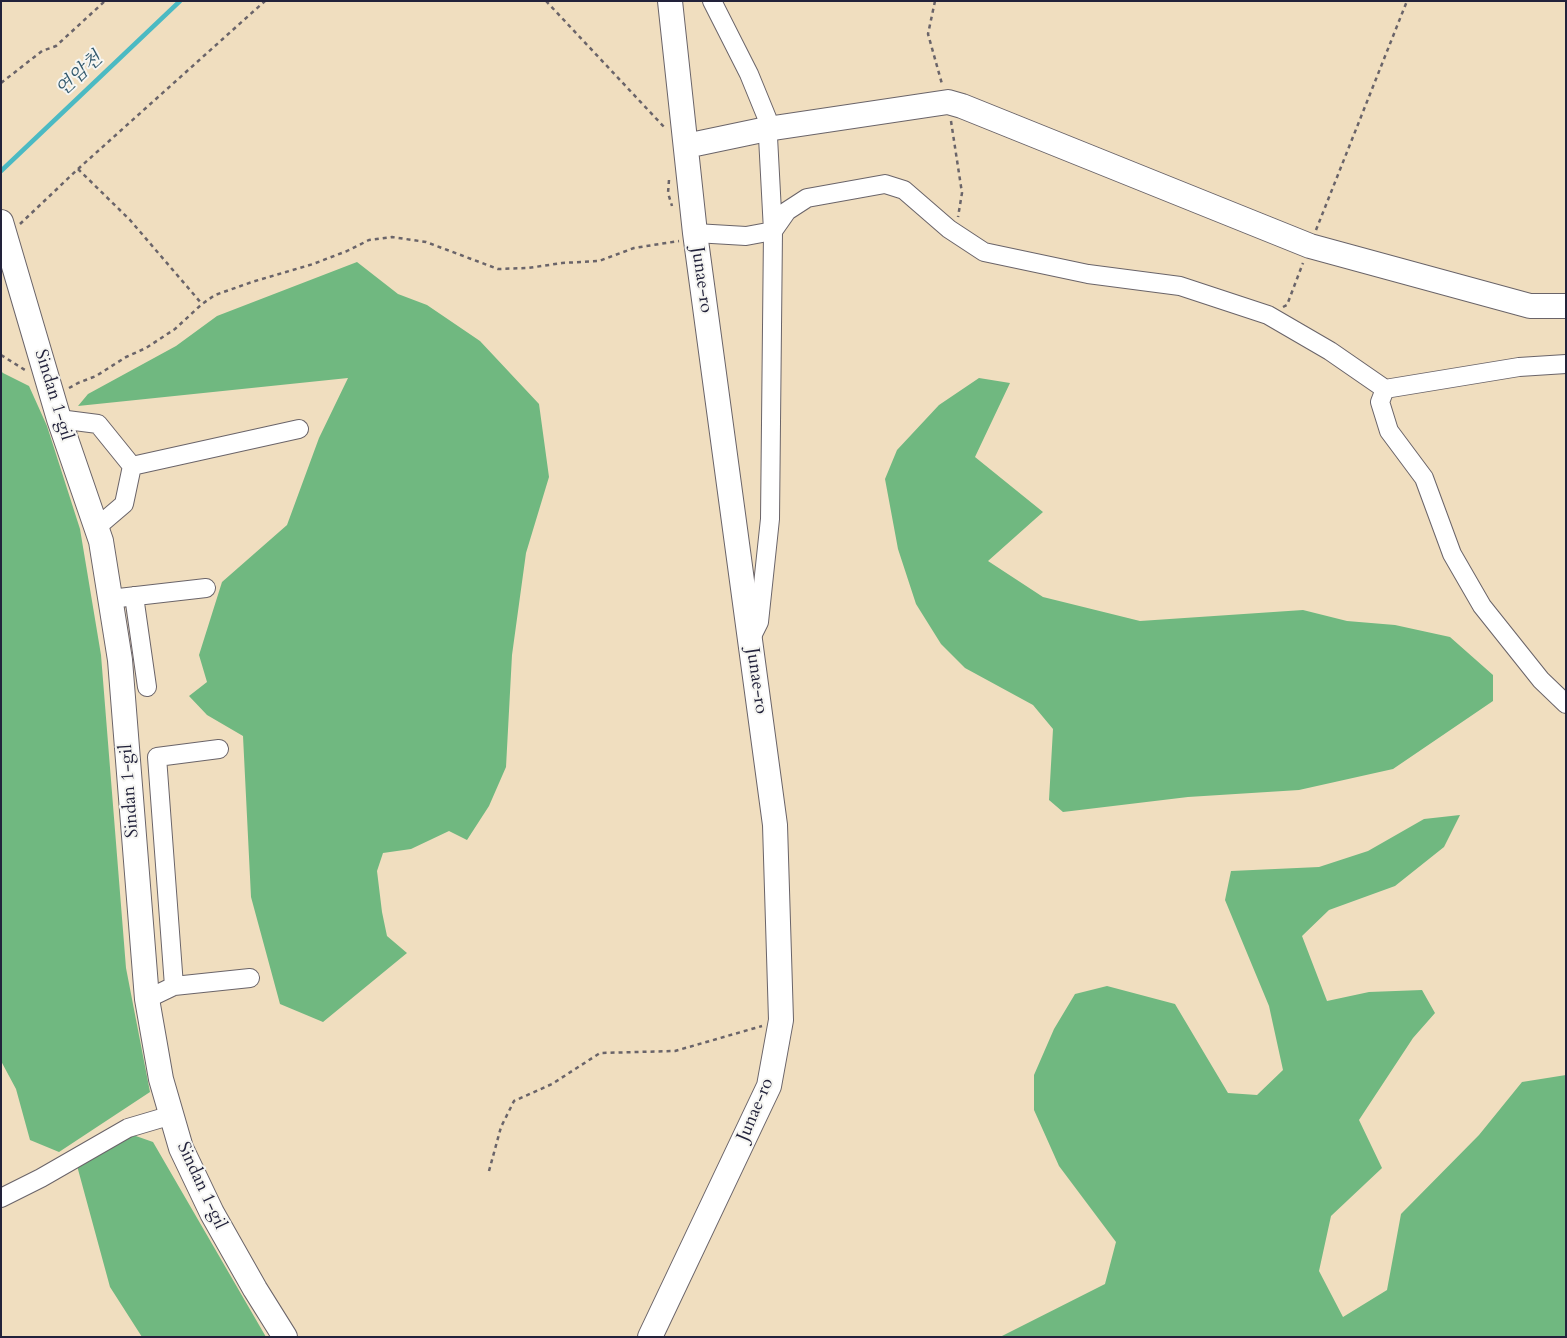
<!DOCTYPE html>
<meta charset="utf-8">
<style>
body{margin:0}
#map{position:relative;width:1567px;height:1338px;overflow:hidden;background:#f0debf;font-family:Cardo,serif}
canvas{display:block}
.frame{position:absolute;inset:0;border:2px solid #22223b;pointer-events:none}
</style>
<div id="map">
<canvas width="1567" height="1338"></canvas>
<div class="frame"></div>
</div>
<script>
const g = document.querySelector('canvas').getContext('2d');
g.lineJoin = 'round';
function paint(path, color) { g.fillStyle = color; g.fill(path, 'evenodd'); }
function stroke(path, color, width, dash) { g.strokeStyle = color; g.lineWidth = width; g.lineCap = dash ? 'butt' : 'round'; g.setLineDash(dash || []); g.stroke(path); }
function write(font, color, halo, rows, align = 'center') {
  g.font = font + ' Cardo,"Noto Serif KR",serif'; g.lineWidth = 4; g.setLineDash([]); g.textBaseline = 'middle'; g.strokeStyle = halo; g.fillStyle = color; for (const [text, x, y, turn = 0] of rows) {
    g.save(); g.translate(x, y); g.rotate((+turn || 0) * Math.PI / 180); g.textAlign = isNaN(turn) ? turn : align; if (halo) g.strokeText(text, 0, 0); g.fillText(text, 0, 0); g.restore();
  }
}
paint(new Path2D(`
 M 357,262 L 398,294 L 427,305 L 480,341 L 539,404 L 549,477 L 526,553 L 512,655 L 506,767 L 489,806 L 467,840 L 449,831 L 411,849 L 383,853 L 377,871 L 382,912 L 387,936 L 407,953 L 323,1022 L 280,1004 L 251,897 L 243,736 L 207,715 L 189,696 L 207,682 L 199,655 L 222,582 L 287,525 L 319,438 L 348,378 L 78,406 L 88,394 L 176,346 L 217,316 Z
 M 1,371 L 3,373 L 29,386 L 47,426 L 80,529 L 101,655 L 126,968 L 150,1092 L 59,1152 L 30,1140 L 16,1089 L 1,1061 Z
 M 979,378 L 1010,383 L 975,457 L 1043,512 L 988,561 L 1043,597 L 1140,621 L 1303,610 L 1347,621 L 1395,625 L 1450,637 L 1493,675 L 1493,701 L 1393,769 L 1299,790 L 1188,797 L 1063,812 L 1049,800 L 1053,729 L 1033,705 L 965,668 L 941,644 L 916,604 L 898,549 L 885,479 L 897,450 L 939,405 Z
 M 1460,815 L 1444,847 L 1395,886 L 1329,910 L 1302,936 L 1327,1001 L 1369,992 L 1422,990 L 1435,1013 L 1413,1038 L 1359,1120 L 1382,1168 L 1331,1216 L 1319,1271 L 1343,1317 L 1387,1290 L 1401,1214 L 1479,1135 L 1522,1082 L 1566,1075 L 1566,1337 L 1000,1337 L 1105,1284 L 1116,1242 L 1059,1166 L 1034,1110 L 1034,1075 L 1054,1029 L 1075,994 L 1107,986 L 1175,1004 L 1228,1093 L 1257,1095 L 1283,1070 L 1269,1006 L 1225,900 L 1231,871 L 1319,867 L 1368,851 L 1424,819 Z
 M 133,1135 L 153,1142 L 266,1337 L 142,1337 L 110,1287 L 76,1162 Z`), '#70b880');
stroke(new Path2D(`
 M 1,171 L 180,1`), '#4bbac3', 4.5);
const street = new Path2D(`
 M 712,1 L 749,74 L 767,118 L 773,231 L 770,519 L 759,622 L 750,640
 M 695,233 L 746,236 L 773,231 L 787,211 L 807,198 L 885,184 L 904,190 L 949,229 L 984,252 L 1088,274 L 1180,286 L 1268,315 L 1330,351 L 1385,389 L 1519,367 L 1566,364
 M 1385,389 L 1380,402 L 1389,431 L 1424,478 L 1452,554 L 1482,606 L 1541,680 L 1566,704
 M 59,419 L 98,424 L 132,466 L 124,504 L 97,527
 M 132,466 L 299,429
 M 134,596 L 147,687
 M 110,599 L 206,588
 M 174,986 L 157,757 L 219,749
 M 147,999 L 174,986 L 250,978
 M 1,1198 L 41,1178 L 128,1128 L 172,1115`);
const secondary = new Path2D(`
 M 686,146 L 767,129 L 948,102 L 962,106 L 1310,246 L 1530,306 L 1566,306
 M 1,222 L 59,419 L 101,541 L 120,660 L 147,999 L 161,1079 L 181,1148 L 212,1213 L 255,1289 L 285,1337
 M 650,1337 L 769,1086 L 781,1020 L 775,825 L 695,233 L 670,1`);
stroke(street, '#6a6469', 20);
stroke(secondary, '#6a6469', 26);
stroke(new Path2D(`
 M 546,1 L 665,128
 M 935,1 L 928,34 L 942,84
 M 1,83 L 42,51 L 56,46 L 105,1
 M 951,121 L 962,193 L 958,217
 M 78,169 L 130,220 L 202,304
 M 669,180 L 668,193 L 672,206
 M 20,224 L 78,169 L 265,1
 M 1316,230 L 1407,1
 M 1283,307 L 1287,305 L 1303,263
 M 1,355 L 25,370
 M 69,388 L 78,383 L 96,376 L 126,357 L 146,348 L 175,329 L 202,304 L 215,295 L 252,282 L 313,264 L 347,251 L 369,240 L 392,237 L 426,242 L 498,269 L 528,268 L 562,263 L 599,261 L 634,248 L 679,241
 M 489,1171 L 501,1127 L 514,1101 L 552,1084 L 600,1053 L 675,1051 L 762,1026`), '#6a6469', 2.5, [4, 4]);
stroke(street, '#fff', 18);
stroke(secondary, '#fff', 24);
write('18px', '#22223b', '#f6f6f2', [
 ["Junae-ro",701,280,82],
 ["Sindan 1-gil",53,395,73],
 ["Junae-ro",756,681,82],
 ["Sindan 1-gil",130,791,-94],
 ["Junae-ro",756,1110,-67],
 ["Sindan 1-gil",201,1186,65]
]);
write('italic 19px', '#30576b', '#f6f6f2', [
 ["연암천",80,75,-43]
]);
</script>
